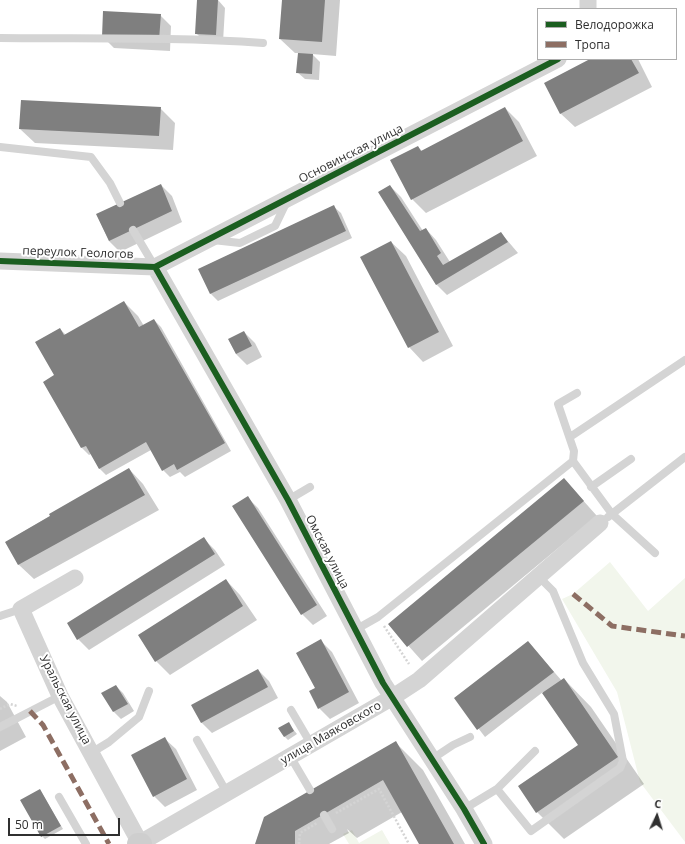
<!DOCTYPE html>
<meta charset="utf-8">
<style>
body{margin:0}
#map{position:relative;width:685px;height:844px;overflow:hidden;background:#fff;font-family:"Open Sans",sans-serif}
canvas{display:block}
.legend{position:absolute;left:537px;top:8px;width:140px;height:52px;box-sizing:border-box;background:#fff;border:1px solid #acacac;margin:0;padding:5px 7px;list-style:none;font-size:12px;color:#303030}
.legend li{display:flex;align-items:center;gap:8px;height:20px}
.legend b{width:20px;border:1px solid #acacac}
.north{position:absolute;left:637px;top:796px;width:40px;height:40px;-webkit-text-stroke:3px #fff;paint-order:stroke;rotate:4deg;font-size:11px;font-weight:700;line-height:16px;text-align:center;color:#303030}
.north::after{content:'';display:block;margin:auto;width:14px;height:18px;background:#303030;clip-path:polygon(50% 0,100% 100%,50% 72%,0 100%)}
.scale{position:absolute;left:8px;top:818px;width:112px;height:18px;box-sizing:border-box;border:2px solid #303030;border-top:0;padding-left:5px;font-size:12px;line-height:14px;white-space:nowrap;color:#303030;-webkit-text-stroke:3px #fff;paint-order:stroke}
</style>
<div id="map">
<canvas width="685" height="844"></canvas>
<ul class="legend">
<li><b style="height:5px;background:#1b5e20"></b>Велодорожка</li>
<li><b style="height:5px;background:#8d6e63"></b>Тропа</li>
</ul>
<div class="north">С</div>
<div class="scale">50 m</div>
</div>
<script>
const g = document.querySelector('canvas').getContext('2d');
g.lineJoin = 'round';
function paint(path, color) { g.fillStyle = color; g.fill(path, 'evenodd'); }
function stroke(path, color, width, dash) { g.strokeStyle = color; g.lineWidth = width; g.lineCap = dash ? 'butt' : 'round'; g.setLineDash(dash || []); g.stroke(path); }
function write(font, color, halo, rows, align = 'center') {
  g.font = font + ' "Open Sans",sans-serif'; g.lineWidth = 4; g.setLineDash([]); g.textBaseline = 'middle'; g.strokeStyle = halo; g.fillStyle = color; for (const [text, x, y, turn = 0] of rows) {
    g.save(); g.translate(x, y); g.rotate((+turn || 0) * Math.PI / 180); g.textAlign = isNaN(turn) ? turn : align; if (halo) g.strokeText(text, 0, 0); g.fillText(text, 0, 0); g.restore();
  }
}
paint(new Path2D(`
 M 610,562 L 648,611 L 685,578 L 685,842 L 640,782 L 617,692 L 562,599 L 573,594 Z
 M 352,830 L 359,843 L 382,830 L 390,844 L 349,844 L 343,834 Z`), '#f2f6ec');
paint(new Path2D(`
 M 198,0 L 218,0 L 225,8 L 223,42 L 203,40 L 196,33 Z
 M 283,0 L 340,0 L 336,56 L 312,54 L 320,62 L 319,80 L 305,79 L 297,72 L 299,53 L 295,53 L 280,39 Z
 M 160,15 L 171,26 L 170,51 L 114,48 L 103,37 Z
 M 592,59 L 638,59 L 652,87 L 575,127 L 560,113 Z
 M 160,108 L 175,123 L 173,150 L 35,143 L 20,129 Z
 M 505,108 L 519,122 L 537,156 L 426,213 L 412,199 L 418,147 L 422,151 Z
 M 161,185 L 172,196 L 182,222 L 120,252 L 109,241 L 97,215 Z
 M 390,186 L 401,197 L 423,231 L 426,229 L 436,240 L 450,262 L 501,233 L 518,253 L 447,295 L 436,284 Z
 M 333,206 L 341,213 L 352,238 L 218,301 L 211,294 L 199,269 Z
 M 391,242 L 406,256 L 453,346 L 423,362 L 409,347 Z
 M 124,302 L 138,316 L 144,326 L 154,320 L 161,327 L 231,451 L 185,477 L 180,472 L 170,477 L 163,470 L 151,450 L 106,475 L 99,468 L 91,454 L 89,455 L 82,448 L 44,382 L 56,376 L 60,329 L 66,335 Z
 M 244,332 L 255,343 L 262,357 L 247,365 L 236,354 L 229,340 Z
 M 129,469 L 143,484 L 159,510 L 34,579 L 19,565 L 6,542 Z
 M 564,479 L 597,516 L 422,661 L 389,624 Z
 M 247,497 L 258,508 L 327,616 L 313,625 L 302,614 Z
 M 204,539 L 215,550 L 225,565 L 89,650 L 78,639 Z
 M 226,580 L 240,595 L 257,620 L 170,675 L 156,661 Z
 M 321,641 L 332,652 L 359,703 L 330,719 L 319,708 L 317,688 Z
 M 528,642 L 562,681 L 564,679 L 591,707 L 644,784 L 564,839 L 537,812 L 580,746 L 543,692 L 485,737 L 455,698 Z
 M 258,670 L 269,681 L 278,698 L 212,733 L 201,722 Z
 M 116,686 L 123,693 L 134,711 L 121,719 L 114,712 L 103,694 Z
 M 0,696 L 7,702 L 26,737 L 0,751 Z
 M 288,723 L 297,734 L 288,740 L 284,736 Z
 M 165,739 L 176,749 L 197,790 L 165,807 L 154,796 Z
 M 396,743 L 423,770 L 465,844 L 420,844 L 402,812 L 357,838 L 347,829 L 349,833 L 329,844 L 256,844 Z
 M 40,790 L 63,829 L 45,839 L 42,836 Z`), '#0003');
paint(new Path2D(`
 M 197,0 L 218,0 L 216,35 L 195,34 Z
 M 282,0 L 325,0 L 322,42 L 279,39 Z
 M 103,11 L 161,14 L 159,40 L 102,37 Z
 M 298,53 L 313,54 L 312,74 L 296,73 Z
 M 590,59 L 631,59 L 639,73 L 560,114 L 544,83 Z
 M 21,100 L 161,107 L 159,136 L 19,129 Z
 M 505,107 L 523,141 L 411,200 L 390,160 L 418,146 L 421,151 Z
 M 161,184 L 172,211 L 109,241 L 96,214 Z
 M 390,185 L 420,231 L 426,228 L 441,253 L 437,256 L 443,265 L 501,232 L 508,242 L 436,285 L 378,192 Z
 M 334,205 L 346,231 L 210,294 L 198,269 Z
 M 391,241 L 439,332 L 408,348 L 360,257 Z
 M 124,301 L 139,327 L 154,319 L 225,443 L 177,470 L 174,464 L 162,471 L 146,442 L 99,469 L 86,446 L 81,448 L 43,382 L 54,375 L 35,342 L 60,328 L 64,335 Z
 M 244,331 L 252,346 L 236,354 L 228,339 Z
 M 129,468 L 145,495 L 18,565 L 5,542 L 50,516 L 49,514 Z
 M 564,478 L 584,501 L 407,647 L 388,624 Z
 M 248,496 L 317,605 L 301,615 L 232,506 Z
 M 204,537 L 215,554 L 77,640 L 67,623 Z
 M 226,579 L 243,606 L 155,662 L 138,635 Z
 M 321,639 L 349,692 L 318,709 L 309,691 L 315,688 L 296,653 Z
 M 528,641 L 554,672 L 477,730 L 454,698 Z
 M 258,669 L 268,687 L 201,723 L 191,705 Z
 M 564,678 L 618,757 L 536,813 L 518,786 L 578,745 L 542,693 Z
 M 116,685 L 128,704 L 113,712 L 101,693 Z
 M 289,722 L 294,731 L 284,737 L 278,728 Z
 M 165,737 L 187,779 L 153,797 L 131,755 Z
 M 396,741 L 454,844 L 419,844 L 383,780 L 295,831 L 295,844 L 255,844 L 264,817 Z
 M 40,789 L 61,826 L 41,837 L 20,800 Z`), '#7f7f7f');
stroke(new Path2D(`
 M 384,626 L 409,664
 M 0,709 L 10,704 L 17,706
 M 336,813 L 379,789 L 409,844
 M 299,844 L 300,833 L 317,823`), '#d4d4d4', 2.5, [2, 2]);
stroke(new Path2D(`
 M 0,38 C 88,39 176,37 263,43
 M 0,147 L 91,157 L 110,183 L 120,203
 M 133,230 L 155,267
 M 213,240 L 240,243 L 275,226 L 287,201
 M 570,437 L 685,360
 M 573,461 L 574,451 L 558,404 L 577,393
 M 591,487 L 631,459
 M 288,500 L 310,487
 M 608,517 L 685,457
 M 0,616 L 21,609
 M 355,630 L 378,617 L 573,461 L 612,514 L 655,553
 M 291,710 L 311,744
 M 0,727 L 60,696
 M 197,740 L 227,793
 M 91,753 L 109,742 L 139,717 L 149,691
 M 290,756 L 310,790
 M 432,759 L 453,745 L 470,737
 M 497,789 L 535,751
 M 59,797 L 86,844
 M 464,809 L 497,789 L 531,831 L 620,768 L 623,761 L 614,714 L 583,663 L 553,591 L 538,576
 M 324,815 L 332,829`), '#d4d4d4', 8);
stroke(new Path2D(`
 M 588,9 L 588,0
 M 0,261 L 155,267 L 558,59
 M 155,267 L 288,500 L 383,683 L 464,809 L 484,844
 M 75,578 L 21,609 L 60,696 L 140,843 L 393,697 L 419,680 L 600,523`), '#d4d4d4', 17);
stroke(new Path2D(`
 M 138,844 L 141,844`), '#cecece', 22);
stroke(new Path2D(`
 M 573,594 L 612,626 L 685,636
 M 30,711 L 43,725 L 109,844`), '#8d6e63', 5, [10, 5]);
stroke(new Path2D(`
 M 0,261 L 155,267 L 558,59
 M 155,267 L 288,500 L 383,683 L 464,809 L 484,844`), '#1b5e20', 6);
write('12px', '#303030', '#fff', [
 ["Основинская улица",351,154,-27],
 ["переулок Геологов",78,253,2],
 ["Омская улица",327,552,63],
 ["Уральская улица",65,700,63],
 ["улица Маяковского",331,733,-30]
]);
</script>
